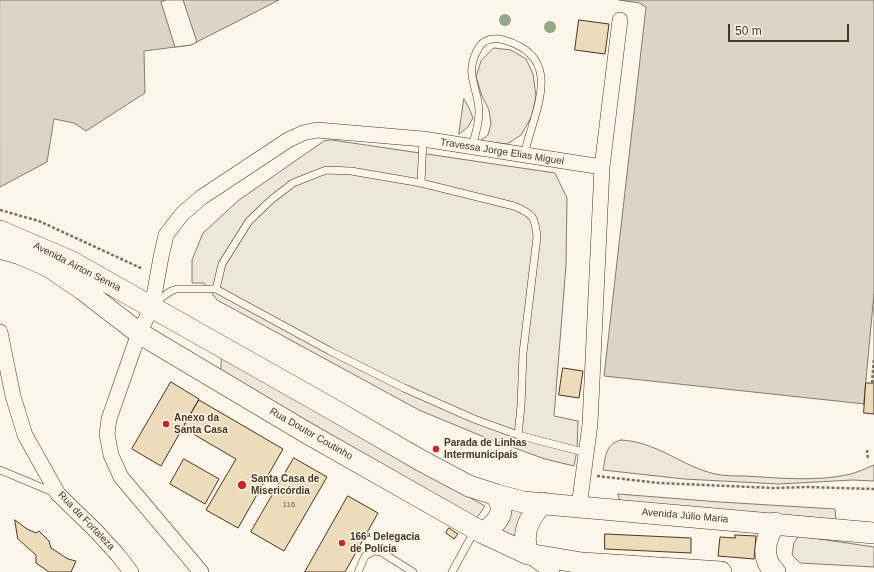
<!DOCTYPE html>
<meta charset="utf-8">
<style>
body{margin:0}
#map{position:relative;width:874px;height:572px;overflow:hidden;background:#fbf6e9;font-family:Helvetica,sans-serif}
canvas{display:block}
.scale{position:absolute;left:728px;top:24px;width:121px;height:18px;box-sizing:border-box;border:2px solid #4a3520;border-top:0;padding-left:5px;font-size:12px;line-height:14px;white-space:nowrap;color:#4a3520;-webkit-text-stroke:3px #fbf6e9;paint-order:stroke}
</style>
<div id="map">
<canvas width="874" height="572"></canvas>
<div class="scale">50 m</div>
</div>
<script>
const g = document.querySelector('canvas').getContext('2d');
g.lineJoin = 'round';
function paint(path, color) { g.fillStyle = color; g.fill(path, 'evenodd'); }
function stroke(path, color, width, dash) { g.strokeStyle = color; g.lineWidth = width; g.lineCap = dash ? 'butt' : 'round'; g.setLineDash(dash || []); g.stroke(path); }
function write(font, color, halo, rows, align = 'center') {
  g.font = font + ' Helvetica,sans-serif'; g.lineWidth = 3; g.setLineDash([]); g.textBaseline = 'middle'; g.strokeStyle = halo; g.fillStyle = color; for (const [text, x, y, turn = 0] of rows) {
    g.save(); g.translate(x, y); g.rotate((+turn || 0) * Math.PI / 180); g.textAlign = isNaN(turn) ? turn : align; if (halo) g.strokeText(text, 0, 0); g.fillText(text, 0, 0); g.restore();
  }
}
const green = new Path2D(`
 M 494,48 L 511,50 L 526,59 L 533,74 L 536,96 L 532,116 L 521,135 L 507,144 L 480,141 L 488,135 L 491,124 L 489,110 L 482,96 L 476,77 L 481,61 Z
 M 464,99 L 469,108 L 473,118 L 468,127 L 459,134 Z
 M 621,440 C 658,442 681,466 715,474 C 724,476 735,476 745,476 C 780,478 817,482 851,474 C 859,472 866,468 874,465 L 874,481 L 853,480 L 779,484 L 684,479 L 603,470 C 606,456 605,444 621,440 Z
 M 510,506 L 528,509 L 517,539 L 498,530 Z`);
paint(green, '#ede6d9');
stroke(green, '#887966', 1);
const parking = new Path2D(`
 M 332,140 L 555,173 L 567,198 L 566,265 L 554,416 L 578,421 L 577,450 L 574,466 L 545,459 L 484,437 L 419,410 L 217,300 L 204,283 L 192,283 L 192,260 L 203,233 L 239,200 L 324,141 Z
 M 222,355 L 322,415 L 485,506 L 476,519 L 221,371 Z
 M 618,494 L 720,502 L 835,509 L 836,520 L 622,505 Z
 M 799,536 L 874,547 L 874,567 L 800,563 L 792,555 L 794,543 Z`);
paint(parking, '#ede7d9');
stroke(parking, '#887966', 1);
const water = new Path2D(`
 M 0,0 L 279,0 L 191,45 L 144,51 L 145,93 L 86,131 L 74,123 L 54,119 L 47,162 L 0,187 Z
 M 619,0 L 874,0 L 874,405 L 604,376 L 646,7 L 639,3 Z`);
paint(water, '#dcd4c6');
stroke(water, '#887966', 1);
const pier = new Path2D(`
 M 167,0 L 183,0 L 197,42 L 191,45 L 175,47 L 161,2 Z
 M 874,294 L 874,405 L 864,405 Z`);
paint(pier, '#fbf6e9');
stroke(pier, '#887966', 1);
const building = new Path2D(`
 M 579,20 L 609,24 L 605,54 L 575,50 Z
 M 563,368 L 583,371 L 579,398 L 559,395 Z
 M 171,382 L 199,399 L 161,466 L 132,449 Z
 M 866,383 L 874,383 L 874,414 L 864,413 Z
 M 199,400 L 283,449 L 238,528 L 206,510 L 236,459 L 183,428 Z
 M 294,458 L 327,477 L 284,551 L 251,532 Z
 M 184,459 L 219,479 L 205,504 L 170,484 Z
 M 348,496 L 378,513 L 345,572 L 305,572 Z
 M 15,520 L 27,529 L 36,533 L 39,531 L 49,541 L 51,548 L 68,559 L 76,561 L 71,572 L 49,572 L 36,563 L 36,555 L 18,539 Z
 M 449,528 L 458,534 L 454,539 L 446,533 Z
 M 605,534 L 691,538 L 691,553 L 605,549 Z
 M 735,535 L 756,536 L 754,559 L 718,556 L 720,537 L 735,538 Z`);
paint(building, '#ecdcbc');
stroke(building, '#4a3520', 1);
const service = new Path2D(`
 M 472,147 C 476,132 481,117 478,102 C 474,80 466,71 478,49 C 483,39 494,37 504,40 C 567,58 533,113 524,155
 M 421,183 L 423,139
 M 216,289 L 222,264 L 249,221 L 271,200 L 293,183 L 326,170 L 351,171 L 421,183 L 514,206 C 533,214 535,216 537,237 L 523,353 L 521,406 L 518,435
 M 156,305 L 161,298 L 171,291 L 177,289 L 216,289 L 330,351 L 404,388 L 474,419 L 518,435 L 587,453
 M 0,470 L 55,493
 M 358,572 L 365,556 L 374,551 L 381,552 L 413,572
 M 452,572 L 475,530`);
const minor = new Path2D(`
 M 0,332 L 13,396 L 25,435 L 58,494 L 96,531 L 118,555 L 131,572
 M 579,507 L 590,424 L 602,167 L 620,20
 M 530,556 L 552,572
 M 201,572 L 121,477 L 111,455 L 107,434 L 109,419 L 139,333 L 152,307 L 161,257 L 166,235 L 182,214 L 202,197 L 288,140 L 303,133 L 317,130 L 423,139 L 602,167`);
const secondary = new Path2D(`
 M 0,231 L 70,261 L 332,409 L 420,460 L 469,486 L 497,495 L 523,502 L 874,533
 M 0,248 L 20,254 L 48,266 L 82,289 L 139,333 L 307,433 L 483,533 L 528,554 L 582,563 L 721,572
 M 483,533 C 491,527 502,519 501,508 C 501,504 498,499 497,495
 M 528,554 C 521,534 528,518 543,503
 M 775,572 C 760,557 765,540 775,523`);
stroke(service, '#4a3520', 8);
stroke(minor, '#4a3520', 16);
stroke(secondary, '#4a3520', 22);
stroke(new Path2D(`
 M 0,210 L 39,221 L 143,269
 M 872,383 L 874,358
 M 867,450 L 868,460
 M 597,476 L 659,483 L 774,488 L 807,487 L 874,489`), '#7f6f5c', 2.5, [3, 2]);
stroke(service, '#fbf6e9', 7);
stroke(minor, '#fbf6e9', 15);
stroke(secondary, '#fbf6e9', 21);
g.fillStyle = '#96a887';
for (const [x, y] of [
 [505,20],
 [550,27]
]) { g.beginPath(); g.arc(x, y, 6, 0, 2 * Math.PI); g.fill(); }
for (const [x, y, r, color] of [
 [166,424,4,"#c62828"],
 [436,449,4,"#c62828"],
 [242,485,5,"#c62828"],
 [342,543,4,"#c62828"]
]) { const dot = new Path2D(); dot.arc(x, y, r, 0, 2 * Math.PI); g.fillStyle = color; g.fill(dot); stroke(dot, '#fbf6e9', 1.5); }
write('8px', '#725f47', null, [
 ["116",289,505]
]);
write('10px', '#4a3520', '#fbf6e9', [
 ["Travessa Jorge Elias Miguel",502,152,9],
 ["Avenida Airton Senna",77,267,27],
 ["Rua Doutor Coutinho",311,434,30],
 ["Avenida Júlio Maria",685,516,5],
 ["Rua da Fortaleza",86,521,46]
]);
write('bold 10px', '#4a3520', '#fbf6e9', [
 ["Anexo da",174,418],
 ["Santa Casa",174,430],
 ["Parada de Linhas",444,443],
 ["Intermunicipais",444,455],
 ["Santa Casa de",251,479],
 ["Misericórdia",251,491],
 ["166ª Delegacia",350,537],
 ["de Polícia",350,549]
], 'left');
</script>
